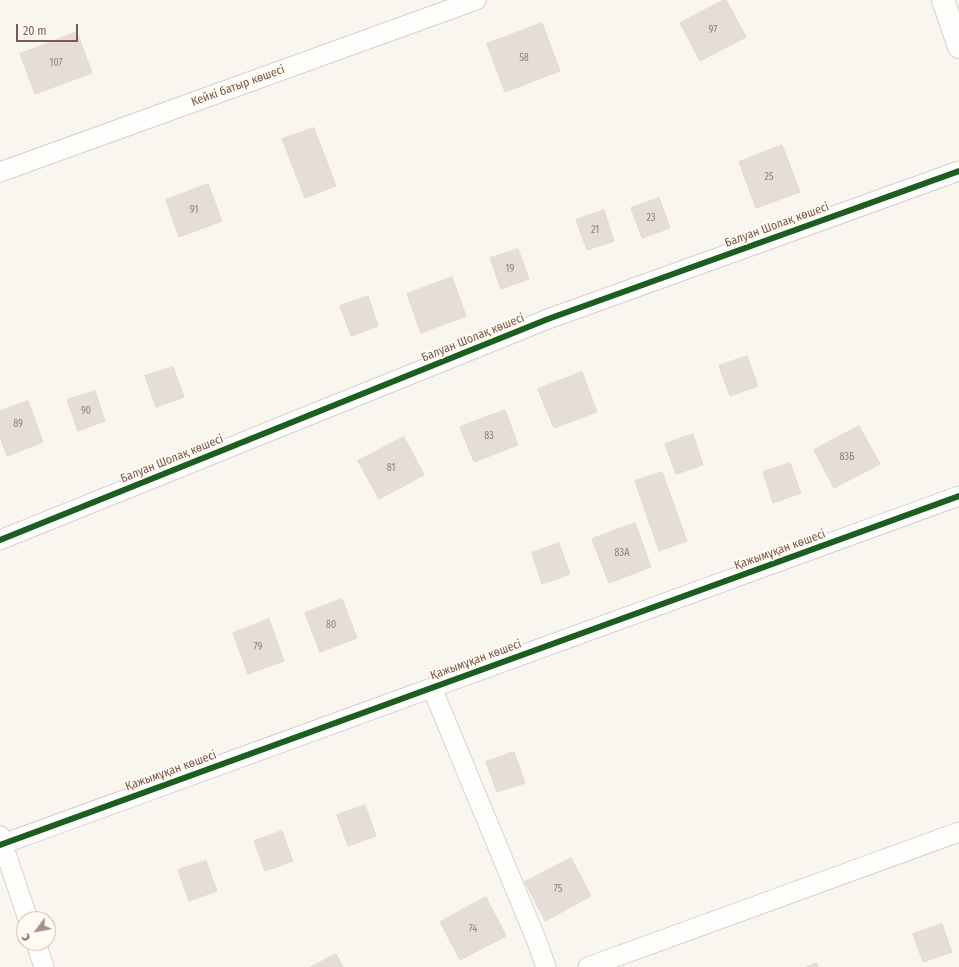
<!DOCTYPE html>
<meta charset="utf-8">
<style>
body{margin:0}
#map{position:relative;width:959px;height:967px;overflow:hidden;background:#f9f5ef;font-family:"Fira Sans Condensed",sans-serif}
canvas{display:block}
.north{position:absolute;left:16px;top:911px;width:40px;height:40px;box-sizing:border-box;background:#fffaf2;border:1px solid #cabaaf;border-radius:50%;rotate:238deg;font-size:11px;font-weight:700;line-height:16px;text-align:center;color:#7b5b4b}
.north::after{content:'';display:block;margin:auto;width:14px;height:18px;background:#a79184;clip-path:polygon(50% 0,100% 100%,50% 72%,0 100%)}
.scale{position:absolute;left:16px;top:24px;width:62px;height:18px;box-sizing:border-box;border:2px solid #7b5b4b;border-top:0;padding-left:5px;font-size:12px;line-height:14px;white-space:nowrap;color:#7b5b4b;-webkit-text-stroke:3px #fffaf2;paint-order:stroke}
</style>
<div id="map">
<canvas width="959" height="967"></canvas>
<div class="north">С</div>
<div class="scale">20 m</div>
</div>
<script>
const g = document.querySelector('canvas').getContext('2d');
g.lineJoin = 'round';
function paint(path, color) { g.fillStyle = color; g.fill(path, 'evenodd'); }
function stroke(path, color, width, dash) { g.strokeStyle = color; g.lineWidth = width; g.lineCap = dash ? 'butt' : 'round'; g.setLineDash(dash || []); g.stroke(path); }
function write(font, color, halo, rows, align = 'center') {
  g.font = font + ' "Fira Sans Condensed",sans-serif'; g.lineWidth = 4; g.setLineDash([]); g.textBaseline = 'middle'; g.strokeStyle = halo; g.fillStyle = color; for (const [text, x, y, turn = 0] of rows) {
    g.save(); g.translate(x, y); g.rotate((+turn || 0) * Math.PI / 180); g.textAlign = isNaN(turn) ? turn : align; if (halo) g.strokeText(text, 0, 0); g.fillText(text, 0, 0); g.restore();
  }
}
const building = new Path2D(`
 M 724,0 L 726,0 L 746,37 L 700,61 L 680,23 Z
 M 542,23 L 560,71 L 505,92 L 487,44 Z
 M 77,32 L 92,73 L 35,94 L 20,54 Z
 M 314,128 L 336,186 L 305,198 L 282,139 Z
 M 782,145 L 800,192 L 756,208 L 739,162 Z
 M 208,184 L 222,221 L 179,237 L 166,200 Z
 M 659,198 L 670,228 L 642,238 L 631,208 Z
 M 604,210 L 614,241 L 587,250 L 576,220 Z
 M 518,249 L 529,279 L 501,289 L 490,258 Z
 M 452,277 L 466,316 L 421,333 L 407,294 Z
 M 368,296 L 378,326 L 351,336 L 340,306 Z
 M 747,356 L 758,386 L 730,396 L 719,366 Z
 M 173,367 L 184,397 L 156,407 L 145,376 Z
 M 582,372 L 597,412 L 554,428 L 538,389 Z
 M 95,391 L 105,421 L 78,431 L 67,400 Z
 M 28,401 L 43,442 L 7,456 L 0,437 L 0,411 Z
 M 505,410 L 518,445 L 474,462 L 460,427 Z
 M 859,426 L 880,464 L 834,488 L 814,450 Z
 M 693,434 L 703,465 L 676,474 L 665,444 Z
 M 404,437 L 424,475 L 379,499 L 358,461 Z
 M 790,463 L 801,493 L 773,503 L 763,472 Z
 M 662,472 L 687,541 L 659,551 L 635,481 Z
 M 635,523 L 651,567 L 609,583 L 592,539 Z
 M 559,543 L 570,574 L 542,584 L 532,553 Z
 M 342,599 L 357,638 L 320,652 L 305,613 Z
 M 269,619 L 284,661 L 248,674 L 233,633 Z
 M 514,752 L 525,783 L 497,792 L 486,762 Z
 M 365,805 L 376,836 L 348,846 L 337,815 Z
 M 282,831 L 293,861 L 265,871 L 254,841 Z
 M 571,858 L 591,896 L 545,921 L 525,882 Z
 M 206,861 L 217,891 L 189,901 L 178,870 Z
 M 486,897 L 506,936 L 460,960 L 440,922 Z
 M 942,924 L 952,952 L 923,962 L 913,934 Z
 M 336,954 L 343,967 L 311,967 Z
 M 817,963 L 818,967 L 807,967 Z`);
paint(building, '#e6ddd6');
stroke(building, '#e3d8d0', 1);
const minor = new Path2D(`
 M 0,172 L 476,0
 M 0,540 L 548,319 L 959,171
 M 432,688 L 536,939 L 546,967
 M 0,836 L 28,919
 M 0,845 L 959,496
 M 36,943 L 44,967
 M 588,967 L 959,832`);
const secondary = new Path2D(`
 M 943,0 L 959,47`);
stroke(minor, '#d8d0cb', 21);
stroke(secondary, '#d9d0ca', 24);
stroke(minor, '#fefefd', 19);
stroke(secondary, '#fefefd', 22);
stroke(new Path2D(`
 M 0,540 L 548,319 L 959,171
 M 0,845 L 959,496`), '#1b5e20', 6);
write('10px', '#987e70', null, [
 ["97",713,30],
 ["58",524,58],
 ["107",56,63],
 ["25",769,177],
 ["91",194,210],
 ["23",651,218],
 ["21",595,230],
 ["19",510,269],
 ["90",86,411],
 ["89",18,424],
 ["83",489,436],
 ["83Б",847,457],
 ["81",391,468],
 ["83А",622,553],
 ["80",331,625],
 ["79",258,647],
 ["75",558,889],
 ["74",473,929]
]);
write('12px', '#7b5b4b', '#fffaf2', [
 ["Кейкі батыр көшесі",238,86,-20],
 ["Балуан Шолақ көшесі",777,225,-20],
 ["Балуан Шолақ көшесі",473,338,-22],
 ["Балуан Шолақ көшесі",172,459,-22],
 ["Қажымұқан көшесі",780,550,-20],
 ["Қажымұқан көшесі",476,660,-20],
 ["Қажымұқан көшесі",171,771,-20]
]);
</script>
